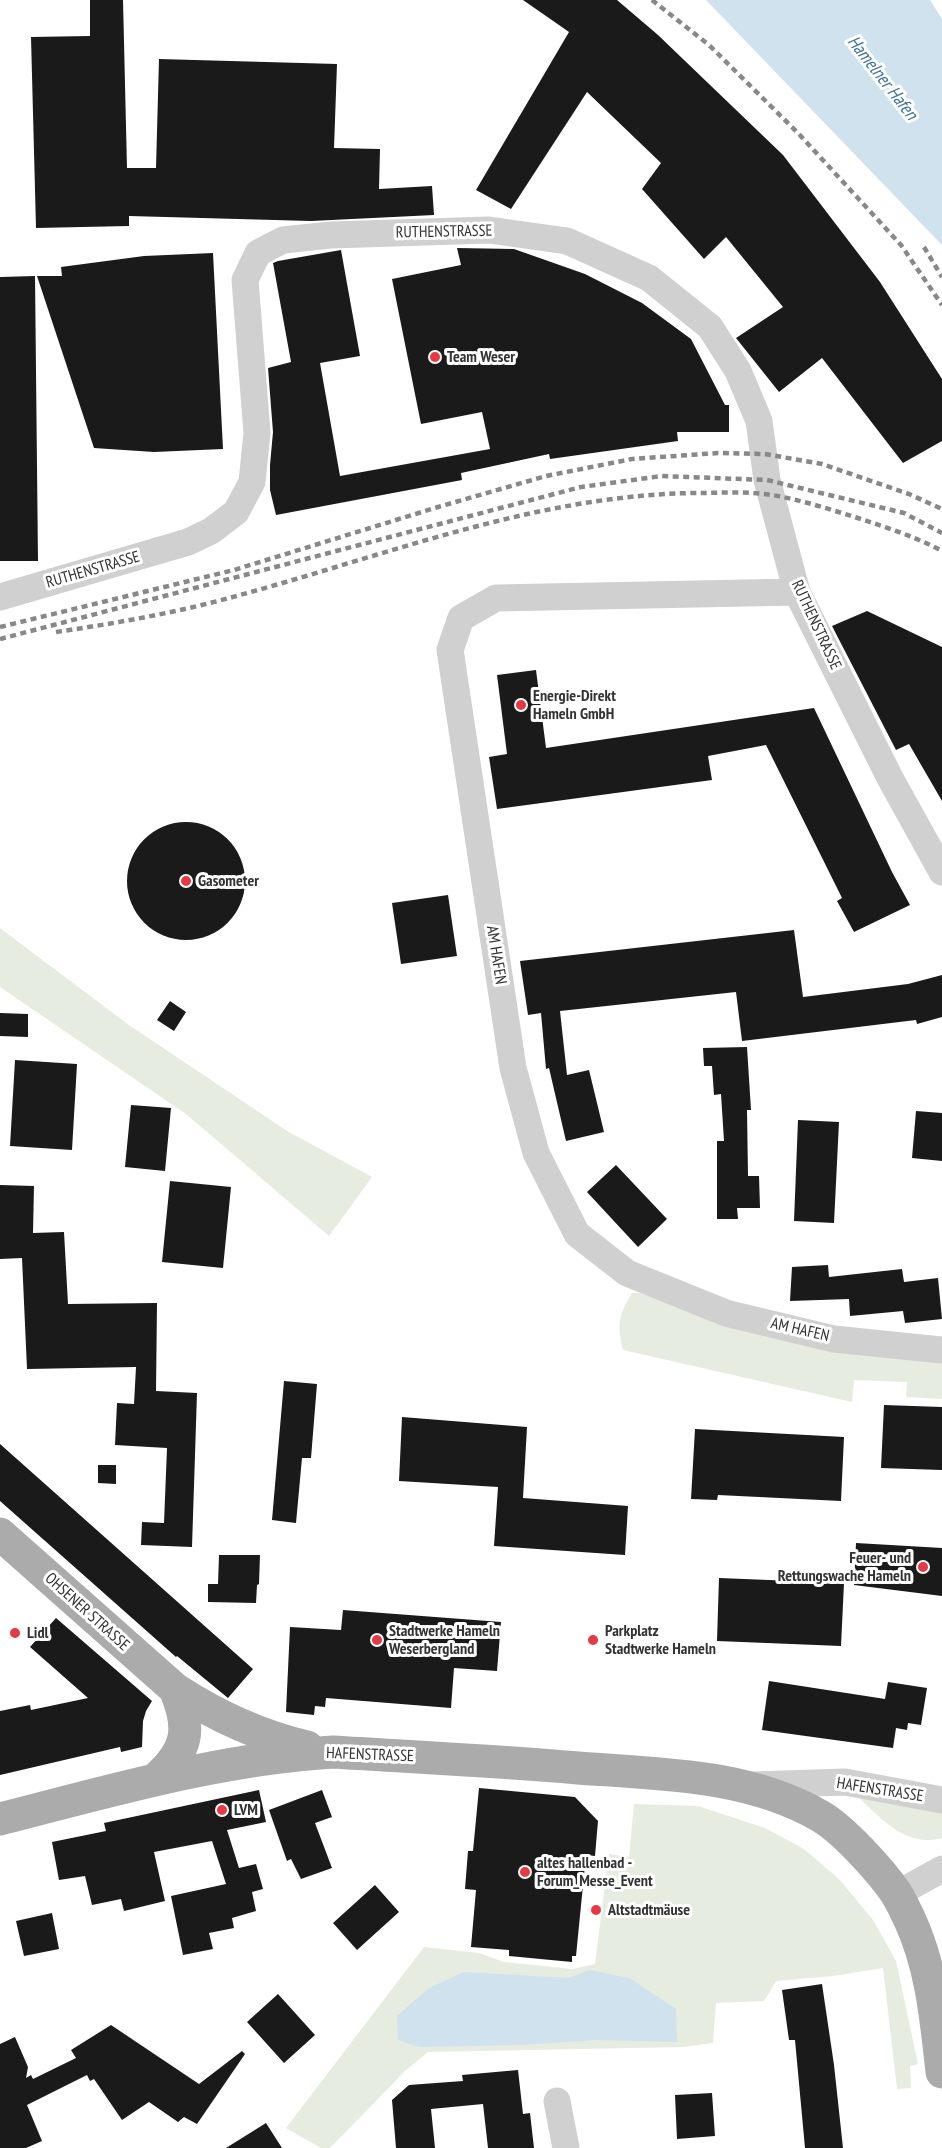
<!DOCTYPE html>
<meta charset="utf-8">
<style>
body{margin:0}
canvas{display:block;background:#fff}
</style>
<canvas width="942" height="2148"></canvas>
<script>
const g = document.querySelector('canvas').getContext('2d');
g.lineJoin = 'round';
function paint(path, color) { g.fillStyle = color; g.fill(path, 'evenodd'); }
function stroke(path, color, width, dash) { g.strokeStyle = color; g.lineWidth = width; g.lineCap = dash ? 'butt' : 'round'; g.setLineDash(dash || []); g.stroke(path); }
function write(font, color, halo, rows, align = 'center') {
  g.font = font + ' "PT Sans Narrow",sans-serif'; g.lineWidth = 6; g.setLineDash([]); g.textBaseline = 'middle'; g.strokeStyle = halo; g.fillStyle = color; for (const [text, x, y, turn = 0] of rows) {
    g.save(); g.translate(x, y); g.rotate((+turn || 0) * Math.PI / 180); g.textAlign = isNaN(turn) ? turn : align; if (halo) g.strokeText(text, 0, 0); g.fillText(text, 0, 0); g.restore();
  }
}
paint(new Path2D(`
 M 0,928 L 126,1023 L 287,1131 L 372,1177 L 329,1236 L 186,1114 L 0,987 Z
 M 632,1293 L 640,1293 L 707,1318 L 942,1363 L 942,1399 L 906,1397 L 907,1382 L 854,1380 L 852,1402 L 623,1350 C 617,1324 618,1316 632,1293 Z
 M 852,1791 L 942,1807 L 942,1838 C 904,1849 877,1814 852,1791 Z
 M 634,1804 L 698,1806 L 765,1828 L 804,1849 L 839,1879 L 873,1920 L 896,1961 L 918,2064 L 910,2066 L 911,2088 L 897,2089 L 883,1968 L 833,1976 L 776,1981 L 764,2001 L 716,2003 L 713,2043 L 683,2047 L 428,2052 L 406,2070 L 330,2148 L 321,2148 L 286,2128 L 424,1947 L 479,1953 L 504,1962 L 572,1969 L 595,1964 L 609,1854 L 629,1857 Z`), '#e6ecdf');
paint(new Path2D(`
 M 706,0 L 930,0 L 942,19 L 942,245 Z
 M 589,1970 L 629,1978 L 676,2009 L 677,2042 L 596,2040 L 521,2045 L 419,2047 L 398,2040 L 397,2016 L 429,1988 L 464,1972 L 569,1978 Z`), '#cfe2ee');
paint(new Path2D(`
 M 90,0 L 123,0 L 127,168 L 156,168 L 159,59 L 337,64 L 334,148 L 380,149 L 379,189 L 432,186 L 434,215 L 311,221 L 129,216 L 129,226 L 36,228 L 31,37 L 90,36 Z
 M 523,0 L 617,0 L 658,35 L 783,155 L 880,282 L 942,379 L 942,441 L 903,463 L 822,358 L 779,392 L 736,338 L 783,307 L 726,237 L 704,259 L 642,189 L 661,163 L 587,92 L 511,209 L 476,190 L 569,32 Z
 M 457,248 L 514,249 L 585,274 L 642,303 L 691,339 L 725,405 L 729,405 L 729,432 L 677,432 L 678,441 L 550,459 L 549,454 L 461,473 L 462,480 L 276,515 L 270,490 L 270,465 L 273,432 L 268,368 L 291,362 L 273,263 L 278,261 L 341,250 L 360,356 L 320,363 L 340,476 L 490,449 L 482,412 L 421,424 L 392,279 L 461,265 Z
 M 213,253 L 223,449 L 154,452 L 94,448 L 37,276 L 62,276 L 61,267 L 144,256 Z
 M 35,276 L 38,561 L 0,561 L 0,277 Z
 M 867,611 L 942,647 L 942,801 L 909,744 L 896,750 L 832,626 Z
 M 536,670 L 546,748 L 814,708 L 892,872 L 910,905 L 854,932 L 837,901 L 842,898 L 766,745 L 708,756 L 712,780 L 497,809 L 489,757 L 507,754 L 497,675 Z
 M127 881a59 59 0 1 1 118 0a59 59 0 1 1-118 0Z
 M 448,895 L 457,956 L 401,964 L 392,903 Z
 M 794,930 L 803,997 L 908,984 L 942,975 L 942,1017 L 917,1024 L 916,1020 L 742,1041 L 736,992 L 560,1011 L 567,1075 L 589,1070 L 604,1132 L 566,1141 L 549,1068 L 546,1069 L 541,1013 L 528,1015 L 520,961 Z
 M 170,1001 L 186,1012 L 174,1031 L 157,1020 Z
 M 0,1013 L 28,1014 L 28,1037 L 0,1036 Z
 M 747,1047 L 751,1110 L 747,1110 L 748,1176 L 759,1176 L 760,1208 L 737,1208 L 738,1219 L 717,1219 L 717,1141 L 724,1141 L 721,1094 L 714,1095 L 712,1066 L 704,1066 L 703,1048 Z
 M 15,1060 L 77,1064 L 72,1150 L 10,1146 Z
 M 131,1105 L 171,1108 L 165,1171 L 125,1167 Z
 M 916,1111 L 942,1113 L 942,1161 L 912,1158 Z
 M 798,1120 L 839,1122 L 834,1223 L 794,1221 Z
 M 616,1165 L 667,1219 L 638,1247 L 587,1192 Z
 M 170,1181 L 231,1187 L 223,1268 L 162,1262 Z
 M 0,1185 L 34,1186 L 33,1233 L 64,1232 L 68,1304 L 157,1303 L 156,1391 L 197,1393 L 192,1547 L 141,1545 L 142,1522 L 164,1523 L 167,1448 L 115,1445 L 117,1403 L 134,1404 L 136,1367 L 27,1369 L 22,1258 L 0,1259 Z
 M 828,1265 L 829,1277 L 902,1269 L 904,1282 L 938,1278 L 942,1319 L 905,1323 L 903,1311 L 850,1316 L 849,1299 L 790,1301 L 792,1267 Z
 M 284,1381 L 317,1384 L 311,1458 L 302,1458 L 296,1523 L 272,1520 Z
 M 884,1405 L 942,1407 L 942,1470 L 881,1468 Z
 M 402,1417 L 527,1427 L 523,1498 L 628,1506 L 625,1555 L 494,1546 L 498,1487 L 399,1481 Z
 M 695,1429 L 844,1437 L 841,1501 L 718,1495 L 717,1500 L 691,1499 Z
 M 0,1444 L 253,1669 L 228,1698 L 177,1656 L 176,1657 L 0,1501 Z
 M 98,1465 L 116,1465 L 116,1484 L 98,1483 Z
 M 856,1543 L 942,1548 L 942,1596 L 854,1585 Z
 M 219,1555 L 260,1555 L 259,1584 L 257,1585 L 256,1603 L 208,1602 L 208,1584 L 218,1584 Z
 M 719,1578 L 844,1583 L 841,1646 L 717,1641 Z
 M 343,1610 L 501,1622 L 497,1671 L 454,1668 L 451,1708 L 326,1698 L 325,1707 L 315,1706 L 314,1715 L 286,1712 L 290,1627 L 341,1630 Z
 M 56,1618 L 152,1701 L 146,1711 L 143,1721 L 142,1747 L 121,1752 L 120,1747 L 0,1775 L 0,1711 L 30,1705 L 31,1710 L 88,1698 L 30,1647 Z
 M 769,1681 L 885,1699 L 888,1682 L 927,1688 L 921,1725 L 908,1723 L 907,1730 L 896,1728 L 893,1748 L 762,1730 Z
 M 479,1788 L 575,1797 L 598,1821 L 595,1856 L 586,1855 L 576,1956 L 572,1956 L 572,1962 L 509,1956 L 509,1950 L 471,1947 L 476,1890 L 465,1889 L 468,1851 L 473,1851 Z
 M 259,1790 L 266,1822 L 227,1830 L 239,1868 L 256,1864 L 263,1889 L 252,1892 L 256,1911 L 232,1918 L 234,1928 L 209,1933 L 213,1949 L 183,1955 L 171,1896 L 226,1884 L 212,1841 L 154,1852 L 165,1901 L 124,1911 L 121,1899 L 92,1905 L 85,1876 L 59,1880 L 52,1842 L 106,1831 L 104,1823 Z
 M 322,1790 L 332,1817 L 315,1823 L 332,1868 L 301,1879 L 291,1859 L 287,1861 L 269,1810 Z
 M 375,1885 L 399,1912 L 357,1950 L 333,1923 Z
 M 52,1913 L 59,1949 L 24,1956 L 16,1921 Z
 M 822,1984 L 834,2065 L 843,2148 L 805,2148 L 795,2040 L 789,2040 L 782,1990 Z
 M 278,1994 L 315,2035 L 284,2063 L 247,2022 Z
 M 111,2025 L 199,2084 L 242,2051 L 245,2054 L 197,2124 L 184,2117 L 178,2122 L 149,2102 L 122,2120 L 94,2079 L 90,2081 L 87,2075 L 27,2105 L 42,2141 L 26,2148 L 0,2148 L 0,2044 L 15,2037 L 28,2067 L 26,2078 L 31,2075 L 33,2079 L 76,2058 L 71,2050 Z
 M 518,2070 L 523,2114 L 530,2113 L 534,2148 L 488,2148 L 483,2104 L 431,2109 L 435,2148 L 396,2148 L 392,2100 L 409,2085 L 463,2081 L 462,2075 Z
 M 712,2093 L 715,2136 L 677,2139 L 675,2095 Z
 M 266,2123 L 282,2148 L 226,2148 Z`), '#1a1a1a');
stroke(new Path2D(`
 M 797,592 L 496,598 L 461,618 L 450,650 L 513,1068 L 536,1153 L 577,1234 L 627,1273 L 726,1313 L 834,1339 L 942,1350
 M 0,597 L 188,542 L 211,531 L 236,512 L 252,482 L 257,433 L 245,280 L 258,253 L 283,240 L 331,235 L 489,230 L 567,241 L 649,278 L 710,327 L 738,371 L 759,421 L 767,480 L 797,592 L 890,778 L 942,872
 M 753,1785 L 845,1782 L 942,1800
 M 897,1894 L 942,1869
 M 557,2101 L 566,2148`), '#d0d0d0', 27);
stroke(new Path2D(`
 M 0,1534 L 175,1689 C 216,1716 260,1736 307,1747
 M 156,1779 C 188,1750 192,1729 175,1689
 M 0,1819 C 110,1791 219,1759 333,1752 C 414,1757 496,1761 578,1768 C 659,1774 747,1774 820,1816 C 843,1829 881,1871 896,1893 C 901,1901 905,1910 909,1918 C 932,1967 936,2018 942,2072`), '#ababab', 33);
stroke(new Path2D(`
 M 652,0 L 709,45 L 798,133 L 901,245 L 942,305
 M 924,247 L 942,277
 M 0,627 L 234,570 L 438,507 L 546,476 L 632,459 L 718,453 L 765,454 L 822,464 L 909,494 L 942,509
 M 56,632 C 118,623 180,612 240,595 C 390,554 538,495 695,493 C 720,493 747,491 772,495 C 802,500 832,510 861,519 C 888,528 916,537 942,551
 M 0,639 L 581,487 L 662,476 L 767,480 L 904,513 L 942,533`), '#888', 4.5, [6, 4.5]);
for (const [x, y, r, color] of [
 [435,357,6,"#e63946"],
 [521,705,6,"#e63946"],
 [186,881,6,"#e63946"],
 [923,1567,6,"#e63946"],
 [15,1633,6,"#e63946"],
 [377,1640,6,"#e63946"],
 [593,1640,6,"#e63946"],
 [222,1810,6,"#e63946"],
 [525,1872,6,"#e63946"],
 [596,1910,6,"#e63946"]
]) { const dot = new Path2D(); dot.arc(x, y, r, 0, 2 * Math.PI); g.fillStyle = color; g.fill(dot); stroke(dot, '#fff', 2); }
write('16px', '#333', '#fff', [
 ["RUTHENSTRASSE",444,232,-1],
 ["RUTHENSTRASSE",93,570,-16],
 ["RUTHENSTRASSE",816,625,65],
 ["AM HAFEN",496,955,81],
 ["AM HAFEN",800,1330,13],
 ["OHSENER STRASSE",87,1612,42],
 ["HAFENSTRASSE",370,1755,2],
 ["HAFENSTRASSE",880,1790,9]
]);
write('bold 16px', '#333', '#fff', [
 ["Team Weser",447,357],
 ["Energie-Direkt",533,696],
 ["Hameln GmbH",533,714],
 ["Gasometer",198,881],
 ["Feuer- und",911,1558,"right"],
 ["Rettungswache Hameln",911,1576,"right"],
 ["Stadtwerke Hameln",389,1631],
 ["Weserbergland",389,1649],
 ["Parkplatz",605,1631],
 ["Stadtwerke Hameln",605,1649],
 ["Lidl",27,1633],
 ["LVM",234,1810],
 ["altes hallenbad -",537,1863],
 ["Forum_Messe_Event",537,1881],
 ["Altstadtmäuse",608,1910]
], 'left');
write('italic 18px', '#3f7597', '#fff', [
 ["Hamelner Hafen",882,78,52]
]);
</script>
